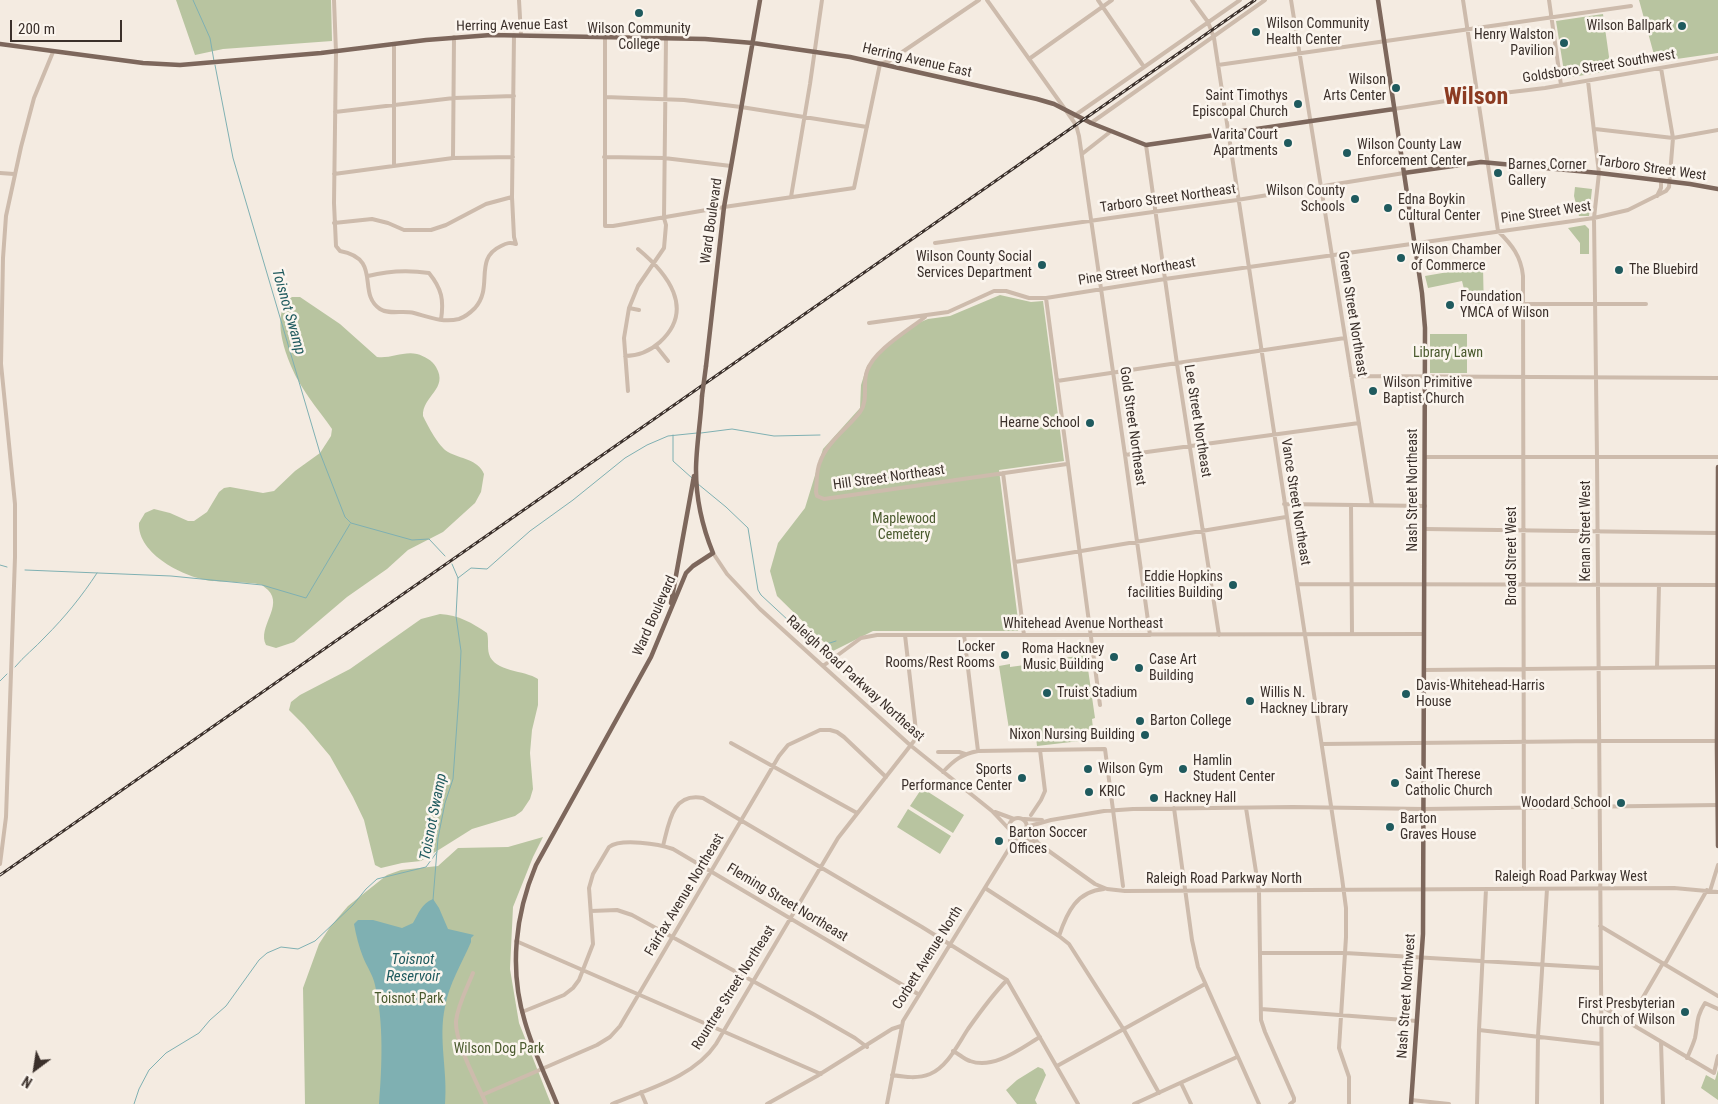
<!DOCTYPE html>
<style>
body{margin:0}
#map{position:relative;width:1718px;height:1104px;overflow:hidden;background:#f4ebe1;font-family:"Roboto Condensed",sans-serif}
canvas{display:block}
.north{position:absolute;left:10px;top:1044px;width:50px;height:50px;-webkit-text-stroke:4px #fbf5ee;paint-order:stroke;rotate:211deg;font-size:14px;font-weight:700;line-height:20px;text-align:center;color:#3b302b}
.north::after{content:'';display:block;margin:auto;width:18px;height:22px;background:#3b302b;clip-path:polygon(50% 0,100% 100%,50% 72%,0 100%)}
.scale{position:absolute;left:10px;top:20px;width:112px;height:22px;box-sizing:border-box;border:2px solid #3b302b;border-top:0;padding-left:6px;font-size:15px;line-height:18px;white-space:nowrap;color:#3b302b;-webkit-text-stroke:4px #fbf5ee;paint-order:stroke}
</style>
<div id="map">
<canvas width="1718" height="1104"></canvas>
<div class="north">N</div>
<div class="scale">200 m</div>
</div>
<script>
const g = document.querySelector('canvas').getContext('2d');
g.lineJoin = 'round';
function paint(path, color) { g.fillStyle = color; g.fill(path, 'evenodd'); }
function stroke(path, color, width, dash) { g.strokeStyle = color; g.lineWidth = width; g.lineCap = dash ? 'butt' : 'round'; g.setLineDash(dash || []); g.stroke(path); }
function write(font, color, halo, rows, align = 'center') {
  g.font = font + ' "Roboto Condensed",sans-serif'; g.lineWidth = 5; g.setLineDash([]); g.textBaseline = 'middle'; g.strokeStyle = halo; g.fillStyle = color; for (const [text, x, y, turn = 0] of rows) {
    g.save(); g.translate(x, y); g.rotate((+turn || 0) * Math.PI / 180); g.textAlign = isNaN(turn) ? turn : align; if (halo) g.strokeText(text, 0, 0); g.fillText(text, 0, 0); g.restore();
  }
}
paint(new Path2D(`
 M 176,0 L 331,0 L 332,41 L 223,49 L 195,55 Z
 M 1639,0 L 1718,0 L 1718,53 L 1656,62 Z
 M 1603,14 L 1611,71 L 1565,78 L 1556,21 Z
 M 1575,187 L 1592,189 L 1589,216 L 1579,216 L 1574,196 Z
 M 1585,225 L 1589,229 L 1589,254 L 1580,254 L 1580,243 L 1568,228 Z
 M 1483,266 L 1484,316 L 1478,316 L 1475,300 L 1467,301 L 1462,281 L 1428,288 L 1425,276 Z
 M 1000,295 L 1031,302 L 1043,301 L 1064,461 L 999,470 L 1019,628 L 1018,631 L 873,631 L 833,651 L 777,596 L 770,571 L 778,543 L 805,508 L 823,449 L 860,408 L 861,385 L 867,366 L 882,349 L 913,325 L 928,319 L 950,316 Z
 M 292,297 L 300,297 L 340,324 L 377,357 C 390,359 403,351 417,354 C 424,356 432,360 436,367 C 449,389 422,396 423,416 C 428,426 438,446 448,452 C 460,459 478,459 484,474 L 481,492 L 475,503 L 443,532 L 408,550 L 387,569 L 347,597 L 294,642 L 276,648 L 266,645 C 257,627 284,606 268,590 C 267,589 263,586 262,585 C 253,582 223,582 212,581 C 185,578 137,554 139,523 L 145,513 L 154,509 L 170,513 L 188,521 L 194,521 L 207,512 L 219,492 L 224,488 L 230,487 L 263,493 L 274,491 L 295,471 L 320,453 L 331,436 L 332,429 C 321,413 307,397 298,380 C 287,360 268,313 292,297 Z
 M 1430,334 L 1467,334 L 1467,373 L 1430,373 Z
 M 440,614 C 459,615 472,623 487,633 C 489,640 487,647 489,654 C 494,672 525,670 538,679 L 538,705 L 532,730 L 530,753 L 533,789 L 530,799 L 522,811 L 515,816 L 472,829 L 421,861 L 402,863 L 381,868 L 375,865 L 364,820 L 353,797 L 330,756 L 304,725 L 289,710 L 291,702 L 300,695 L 350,669 L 421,619 Z
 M 1086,655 L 1095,718 L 1092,719 L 1093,729 L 1079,731 L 1080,741 L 1037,746 L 1036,737 L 1017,740 L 1016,728 L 1009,729 L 999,666 L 1010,664 L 1010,667 L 1062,660 L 1063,658 Z
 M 922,788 L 964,815 L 953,833 L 910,806 Z
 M 908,809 L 951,836 L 940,854 L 897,827 Z
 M 543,837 L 533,857 L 513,907 L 510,969 L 519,1023 L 551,1104 L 305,1104 L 303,988 L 319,944 L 330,927 L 348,906 L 387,875 L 401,870 L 438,866 L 458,848 L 508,847 Z
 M 1038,1067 L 1043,1069 L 1046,1075 L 1035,1100 L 1037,1104 L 1017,1104 L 1006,1090 L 1017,1080 Z
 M 1718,1070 L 1718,1100 L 1701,1088 L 1706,1075 L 1715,1080 Z`), '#b8c4a0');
paint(new Path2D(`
 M 433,899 L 439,908 L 448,929 L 474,935 L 471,938 L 471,942 C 462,963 449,984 445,1007 C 438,1039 448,1072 445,1104 L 379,1104 C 382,1066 384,1023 375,985 C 373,975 367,967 363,957 C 359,947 356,935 354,924 L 358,920 L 373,920 L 402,928 L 413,923 C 419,913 421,904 433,899 Z`), '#7fb0b2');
stroke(new Path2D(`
 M 193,0 L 210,38 L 214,61
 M 215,65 L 233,158 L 320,453 L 345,517 L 351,523 L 412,540 L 429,539 L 445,556
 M 701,433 L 732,429 L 774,436 L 820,435
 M 673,435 L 673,461 L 692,478
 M 698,484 L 726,507 L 748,528 L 758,590 L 761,595 L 817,647 L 836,641
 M 0,565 L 7,567
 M 25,570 L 171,576 L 262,585 L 306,598 L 350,524
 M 458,578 L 471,568 L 487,569 L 530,531 L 573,500 L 625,458 L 647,445 L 668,436 L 697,433
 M 15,667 C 24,656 35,648 45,637 C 65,617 82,596 97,573
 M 0,681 L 7,674
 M 433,900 L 438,838 L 445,803 L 453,779 L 459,695 L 461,651 L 456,616 L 458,578 L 452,564
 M 134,1104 L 139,1089 L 149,1070 L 166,1053 L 199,1033 L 210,1020 L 226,1006 L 259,960 L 267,953 L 281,947 L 298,949 L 315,941 L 353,905 L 366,889 L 377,879 L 426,867 L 437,852`), '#7fb0b2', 1);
stroke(new Path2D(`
 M 334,0 L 336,52 L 334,203 L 336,246 L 340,251 C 383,259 356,293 380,309 C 389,315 403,310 414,313 C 429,317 442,323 459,319 C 465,317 470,313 475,308 C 494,287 473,259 501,246 C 507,243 510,242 516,244 L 514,237 L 512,197 L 514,35
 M 519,0 L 521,35
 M 987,0 L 1067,112 L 1076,125 L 1079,136 L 1125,455 L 1150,635
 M 1098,0 L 1144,67
 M 1192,0 L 1208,22 L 1214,38 L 1342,878 L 1346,908 L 1346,937 L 1339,1048 L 1349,1077 L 1349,1104
 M 1291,0 L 1372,505
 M 1463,0 L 1498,231 C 1512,245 1521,256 1523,276 L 1524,889
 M 1549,0 L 1561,85
 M 605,37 L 605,226 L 613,226 L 724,207 L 854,188 L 880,64 L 889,61 L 979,0
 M 394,44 L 394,165
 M 1029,59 L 1112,0
 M 1218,65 L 1631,6
 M 1588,81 L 1599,173 L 1594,218 L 1597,458 L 1602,1104
 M 605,97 L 684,100 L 741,107 L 867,127
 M 1394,109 L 1478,96 L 1545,88 L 1718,58
 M 335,112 L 454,98 L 514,96
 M 1074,116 L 1240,0
 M 1091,123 L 1265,0
 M 1595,129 L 1673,138 L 1718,130
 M 1146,145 L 1177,364 L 1219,635
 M 1082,154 L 1110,132
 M 604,157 L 664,158 L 731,166
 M 453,158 L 454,37
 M 0,173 L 14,174
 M 334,174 L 453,158 L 513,157
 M 1657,196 L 1661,188 L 1661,181
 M 791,197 L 810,84 L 822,0
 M 334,223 L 372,219 L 388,223 L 404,230 L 431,230 L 446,225 L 486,204 L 512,197
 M 935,243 L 1237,200 L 1404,173
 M 368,276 C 387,271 410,270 429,273 C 442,289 444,300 441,320
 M 1046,298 L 1100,705
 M 1524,304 L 1646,304
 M 629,308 L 639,310
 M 925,317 C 909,330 874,350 867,371 C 862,384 869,400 860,412 C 848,428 827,442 820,462 C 816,471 817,482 816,492 L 817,496 L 824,499 L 1067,464
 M 869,323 L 948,312 L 994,291 L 1006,291 L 1029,298 L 1046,298 L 1165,279 L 1594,218 L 1628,210 L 1666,191 L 1669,187 L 1673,138 L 1661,68
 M 656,346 L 668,361
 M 625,356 C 639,356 650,351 660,342 C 696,309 667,273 638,249
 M 1351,376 L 1718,378
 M 1057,381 L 1345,338
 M 628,391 L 624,338 L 629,308 L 638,286 L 664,248 L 666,225 L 664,218 L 666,37
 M 1125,455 L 1359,423
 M 1425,457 L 1718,457
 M 1003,473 L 1024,635
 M 1284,504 L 1425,506
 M 1351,505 L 1352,634
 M 1425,529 L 1718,533
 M 713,553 L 727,574 L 760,609 L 910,745 L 992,811 L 1009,829
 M 1015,562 L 1286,517
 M 1297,584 L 1718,585
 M 964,635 L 978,751
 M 823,666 L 861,638 L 877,635 L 1424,634
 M 1657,668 L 1659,585
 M 1425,670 L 1718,667
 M 731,743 L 857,813
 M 1322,744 L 1599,741 L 1717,741
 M 938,752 L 959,752 L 965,754
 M 943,772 C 954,760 962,754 978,751 L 1105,749 L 1123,886
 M 1174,808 L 1192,940 L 1198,967 L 1259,1104
 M 1246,808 L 1259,891 L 1261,1020 L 1265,1032 L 1294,1098 L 1294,1101 L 1290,1104
 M 995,812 L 1014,819
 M 1031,815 L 1041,800 L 1045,791 L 1040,750
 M1009 827a9 9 0 1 1 18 0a9 9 0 1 1-18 0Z
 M 1024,819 L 1042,820
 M 1026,827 L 1051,820 L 1104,811 L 1133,809 L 1293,807 L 1424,809 L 1718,805
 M 1026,829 L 1039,844 L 1095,884 L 1107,889 L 1125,891 L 1674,888 L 1718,892
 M 1021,835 L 1037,844
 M 663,846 C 669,823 672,792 703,798 L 922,927 L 1007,980 L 1078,1104
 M 1010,847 L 1010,831
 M 0,864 L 6,817 L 15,557 L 15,504 L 1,364 L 3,258 L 6,216 L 21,147 L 34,98 L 53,52
 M 985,888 L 1059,936 L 1069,944 L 1124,1030 L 1159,1093
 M 1710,891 L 1718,865
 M 591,911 L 617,910 L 632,915 L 815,1015 L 855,1038 L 867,1047
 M 1600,926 L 1718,996
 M 1059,936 C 1067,912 1077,891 1104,889
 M 516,941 L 821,1074
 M 1261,953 L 1345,953 L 1600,968
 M 1665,964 L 1707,890
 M 473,973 C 467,988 458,1004 456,1021 C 455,1043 477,1082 486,1104
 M 1601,1006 L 1714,1073 L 1718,1056
 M 1261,1009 L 1417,1021
 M 522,1012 L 564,995 L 573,988 L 579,980 L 593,944 L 589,888 L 593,874 L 609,847 C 621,838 659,844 673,849 L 918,994
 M 1628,1023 L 1663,963
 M 1479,1030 L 1601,1044
 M 1661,1042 L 1663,1104
 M 953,1051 C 959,1054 964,1059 970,1061 C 994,1070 1021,1048 1040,1037
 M 1687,1058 C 1690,1051 1693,1045 1695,1038 C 1698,1023 1696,1017 1705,1003 L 1718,1009
 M 1057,1066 L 1205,984
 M 892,1075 C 905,1077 918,1079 930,1074 C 948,1066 958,1044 968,1029 C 980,1012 992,995 1007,980
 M 1181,1083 L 1191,1104
 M 641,1092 L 646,1104
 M 482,1095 L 597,1045 L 610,1037 L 620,1026 L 779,756 L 788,745 L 820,730 L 830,730 L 837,732 L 844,737 L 886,777
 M 1411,1100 L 1449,1104
 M 612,1104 C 648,1089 694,1077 716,1044 L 838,838 L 914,741 L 916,734 L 915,722 L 905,635
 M 767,1104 L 817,1076 L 892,1029 L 901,1026
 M 887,1104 L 903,1021 L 1010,847 L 1019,835
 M 1134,1104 L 1237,1057
 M 1477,1104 L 1479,1030 L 1486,889
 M 1537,1104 L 1538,1036 L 1547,889`), '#cdbbac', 4);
stroke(new Path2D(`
 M 1378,0 L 1422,293 L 1425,328 L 1423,934 L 1411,1104
 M 0,44 L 143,63 L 180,65 L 321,53 L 426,40 L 491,35 L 705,39 L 753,43 L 850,57 L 1037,99 L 1054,104 L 1091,123 L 1146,145 L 1394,109
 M 1404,173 L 1481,162 L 1599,173 L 1690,184 L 1718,189
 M 706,366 L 724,207 L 760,0
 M 1718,467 L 1717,747 L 1718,846
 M 671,603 L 694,476
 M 557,1104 C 546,1077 533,1050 525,1022 C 509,970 515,915 536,865 L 651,657 L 686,573 L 693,566 L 713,553 C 702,526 696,499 696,470 C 696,447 701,419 702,396`), '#7d675c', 4.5);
const rail = new Path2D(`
 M 0,875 L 1255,0`);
stroke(rail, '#3b302b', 3);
stroke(rail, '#fbf5ee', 1, [4]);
stroke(new Path2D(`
 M 702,396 L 706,366`), '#7d675c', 4.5);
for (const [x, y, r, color] of [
 [639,13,5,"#1f5a5e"],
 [1682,26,5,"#1f5a5e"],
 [1256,32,5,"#1f5a5e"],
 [1564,43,5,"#1f5a5e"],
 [1396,88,5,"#1f5a5e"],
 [1298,104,5,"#1f5a5e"],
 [1288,143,5,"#1f5a5e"],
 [1347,153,5,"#1f5a5e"],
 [1498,173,5,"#1f5a5e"],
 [1355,199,5,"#1f5a5e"],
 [1388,208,5,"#1f5a5e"],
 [1401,258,5,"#1f5a5e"],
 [1042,265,5,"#1f5a5e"],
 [1619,270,5,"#1f5a5e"],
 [1450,305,5,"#1f5a5e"],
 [1373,391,5,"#1f5a5e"],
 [1090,423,5,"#1f5a5e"],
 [1233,585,5,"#1f5a5e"],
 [1005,655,5,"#1f5a5e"],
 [1114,657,5,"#1f5a5e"],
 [1139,668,5,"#1f5a5e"],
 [1047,693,5,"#1f5a5e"],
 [1406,694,5,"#1f5a5e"],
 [1250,701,5,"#1f5a5e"],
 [1140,721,5,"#1f5a5e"],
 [1145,735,5,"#1f5a5e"],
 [1088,769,5,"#1f5a5e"],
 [1183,769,5,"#1f5a5e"],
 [1022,778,5,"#1f5a5e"],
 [1395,783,5,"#1f5a5e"],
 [1089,792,5,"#1f5a5e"],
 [1154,798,5,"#1f5a5e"],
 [1621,803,5,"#1f5a5e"],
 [1390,827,5,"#1f5a5e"],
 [999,841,5,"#1f5a5e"],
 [1685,1012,5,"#1f5a5e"]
]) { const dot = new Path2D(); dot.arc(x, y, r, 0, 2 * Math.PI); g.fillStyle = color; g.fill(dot); stroke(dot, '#fbf5ee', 2); }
write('14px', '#3b302b', '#fbf5ee', [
 ["Wilson Community",1266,24],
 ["Health Center",1266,40],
 ["Wilson Ballpark",1672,26,"right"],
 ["Wilson Community",639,29,"center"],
 ["College",639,45,"center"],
 ["Henry Walston",1554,35,"right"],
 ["Pavilion",1554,51,"right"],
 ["Wilson",1386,80,"right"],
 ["Arts Center",1386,96,"right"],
 ["Saint Timothys",1288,96,"right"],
 ["Episcopal Church",1288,112,"right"],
 ["Varita Court",1278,135,"right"],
 ["Apartments",1278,151,"right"],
 ["Wilson County Law",1357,145],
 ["Enforcement Center",1357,161],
 ["Barnes Corner",1508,165],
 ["Gallery",1508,181],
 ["Wilson County",1345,191,"right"],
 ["Schools",1345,207,"right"],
 ["Edna Boykin",1398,200],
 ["Cultural Center",1398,216],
 ["Wilson Chamber",1411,250],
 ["of Commerce",1411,266],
 ["Wilson County Social",1032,257,"right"],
 ["Services Department",1032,273,"right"],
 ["The Bluebird",1629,270],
 ["Foundation",1460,297],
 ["YMCA of Wilson",1460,313],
 ["Wilson Primitive",1383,383],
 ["Baptist Church",1383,399],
 ["Hearne School",1080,423,"right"],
 ["Eddie Hopkins",1223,577,"right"],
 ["facilities Building",1223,593,"right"],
 ["Locker",995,647,"right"],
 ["Rooms/Rest Rooms",995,663,"right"],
 ["Roma Hackney",1104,649,"right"],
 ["Music Building",1104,665,"right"],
 ["Case Art",1149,660],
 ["Building",1149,676],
 ["Davis-Whitehead-Harris",1416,686],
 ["House",1416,702],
 ["Truist Stadium",1057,693],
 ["Willis N.",1260,693],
 ["Hackney Library",1260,709],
 ["Barton College",1150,721],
 ["Nixon Nursing Building",1135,735,"right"],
 ["Hamlin",1193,761],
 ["Student Center",1193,777],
 ["Wilson Gym",1098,769],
 ["Sports",1012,770,"right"],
 ["Performance Center",1012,786,"right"],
 ["Saint Therese",1405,775],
 ["Catholic Church",1405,791],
 ["KRIC",1099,792],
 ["Hackney Hall",1164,798],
 ["Woodard School",1611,803,"right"],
 ["Barton",1400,819],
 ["Graves House",1400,835],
 ["Barton Soccer",1009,833],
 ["Offices",1009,849],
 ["First Presbyterian",1675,1004,"right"],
 ["Church of Wilson",1675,1020,"right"]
], 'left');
write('14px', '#3b302b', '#fbf5ee', [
 ["Herring Avenue East",512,26,-1],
 ["Herring Avenue East",917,61,13],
 ["Goldsboro Street Southwest",1599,67,-9],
 ["Tarboro Street West",1652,169,8],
 ["Tarboro Street Northeast",1168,199,-8],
 ["Pine Street West",1546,213,-8],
 ["Ward Boulevard",712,221,-82],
 ["Pine Street Northeast",1137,272,-9],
 ["Green Street Northeast",1352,314,81],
 ["Lee Street Northeast",1197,421,81],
 ["Gold Street Northeast",1132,426,82],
 ["Hill Street Northeast",889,478,-8],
 ["Nash Street Northeast",1413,490,-90],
 ["Vance Street Northeast",1295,502,81],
 ["Kenan Street West",1586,531,-90],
 ["Broad Street West",1512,556,-90],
 ["Ward Boulevard",655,616,-66],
 ["Whitehead Avenue Northeast",1083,624],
 ["Raleigh Road Parkway Northeast",855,679,42],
 ["Raleigh Road Parkway West",1571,877],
 ["Raleigh Road Parkway North",1224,879],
 ["Fairfax Avenue Northeast",685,895,-59],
 ["Fleming Street Northeast",787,903,31],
 ["Corbett Avenue North",928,958,-58],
 ["Rountree Street Northeast",734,988,-58],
 ["Nash Street Northwest",1407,996,-86]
]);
write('14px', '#4a5a2e', '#fbf5ee', [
 ["Library Lawn",1448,353],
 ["Maplewood",904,519],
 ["Cemetery",904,535],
 ["Toisnot Park",409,999],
 ["Wilson Dog Park",499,1049]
]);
write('italic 15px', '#1f5a5e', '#fbf5ee', [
 ["Toisnot Swamp",288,312,74],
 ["Toisnot Swamp",434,817,-79],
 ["Toisnot",413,960],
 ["Reservoir",413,977]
]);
write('bold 24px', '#8c3b22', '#fbf5ee', [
 ["Wilson",1476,98]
]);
</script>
